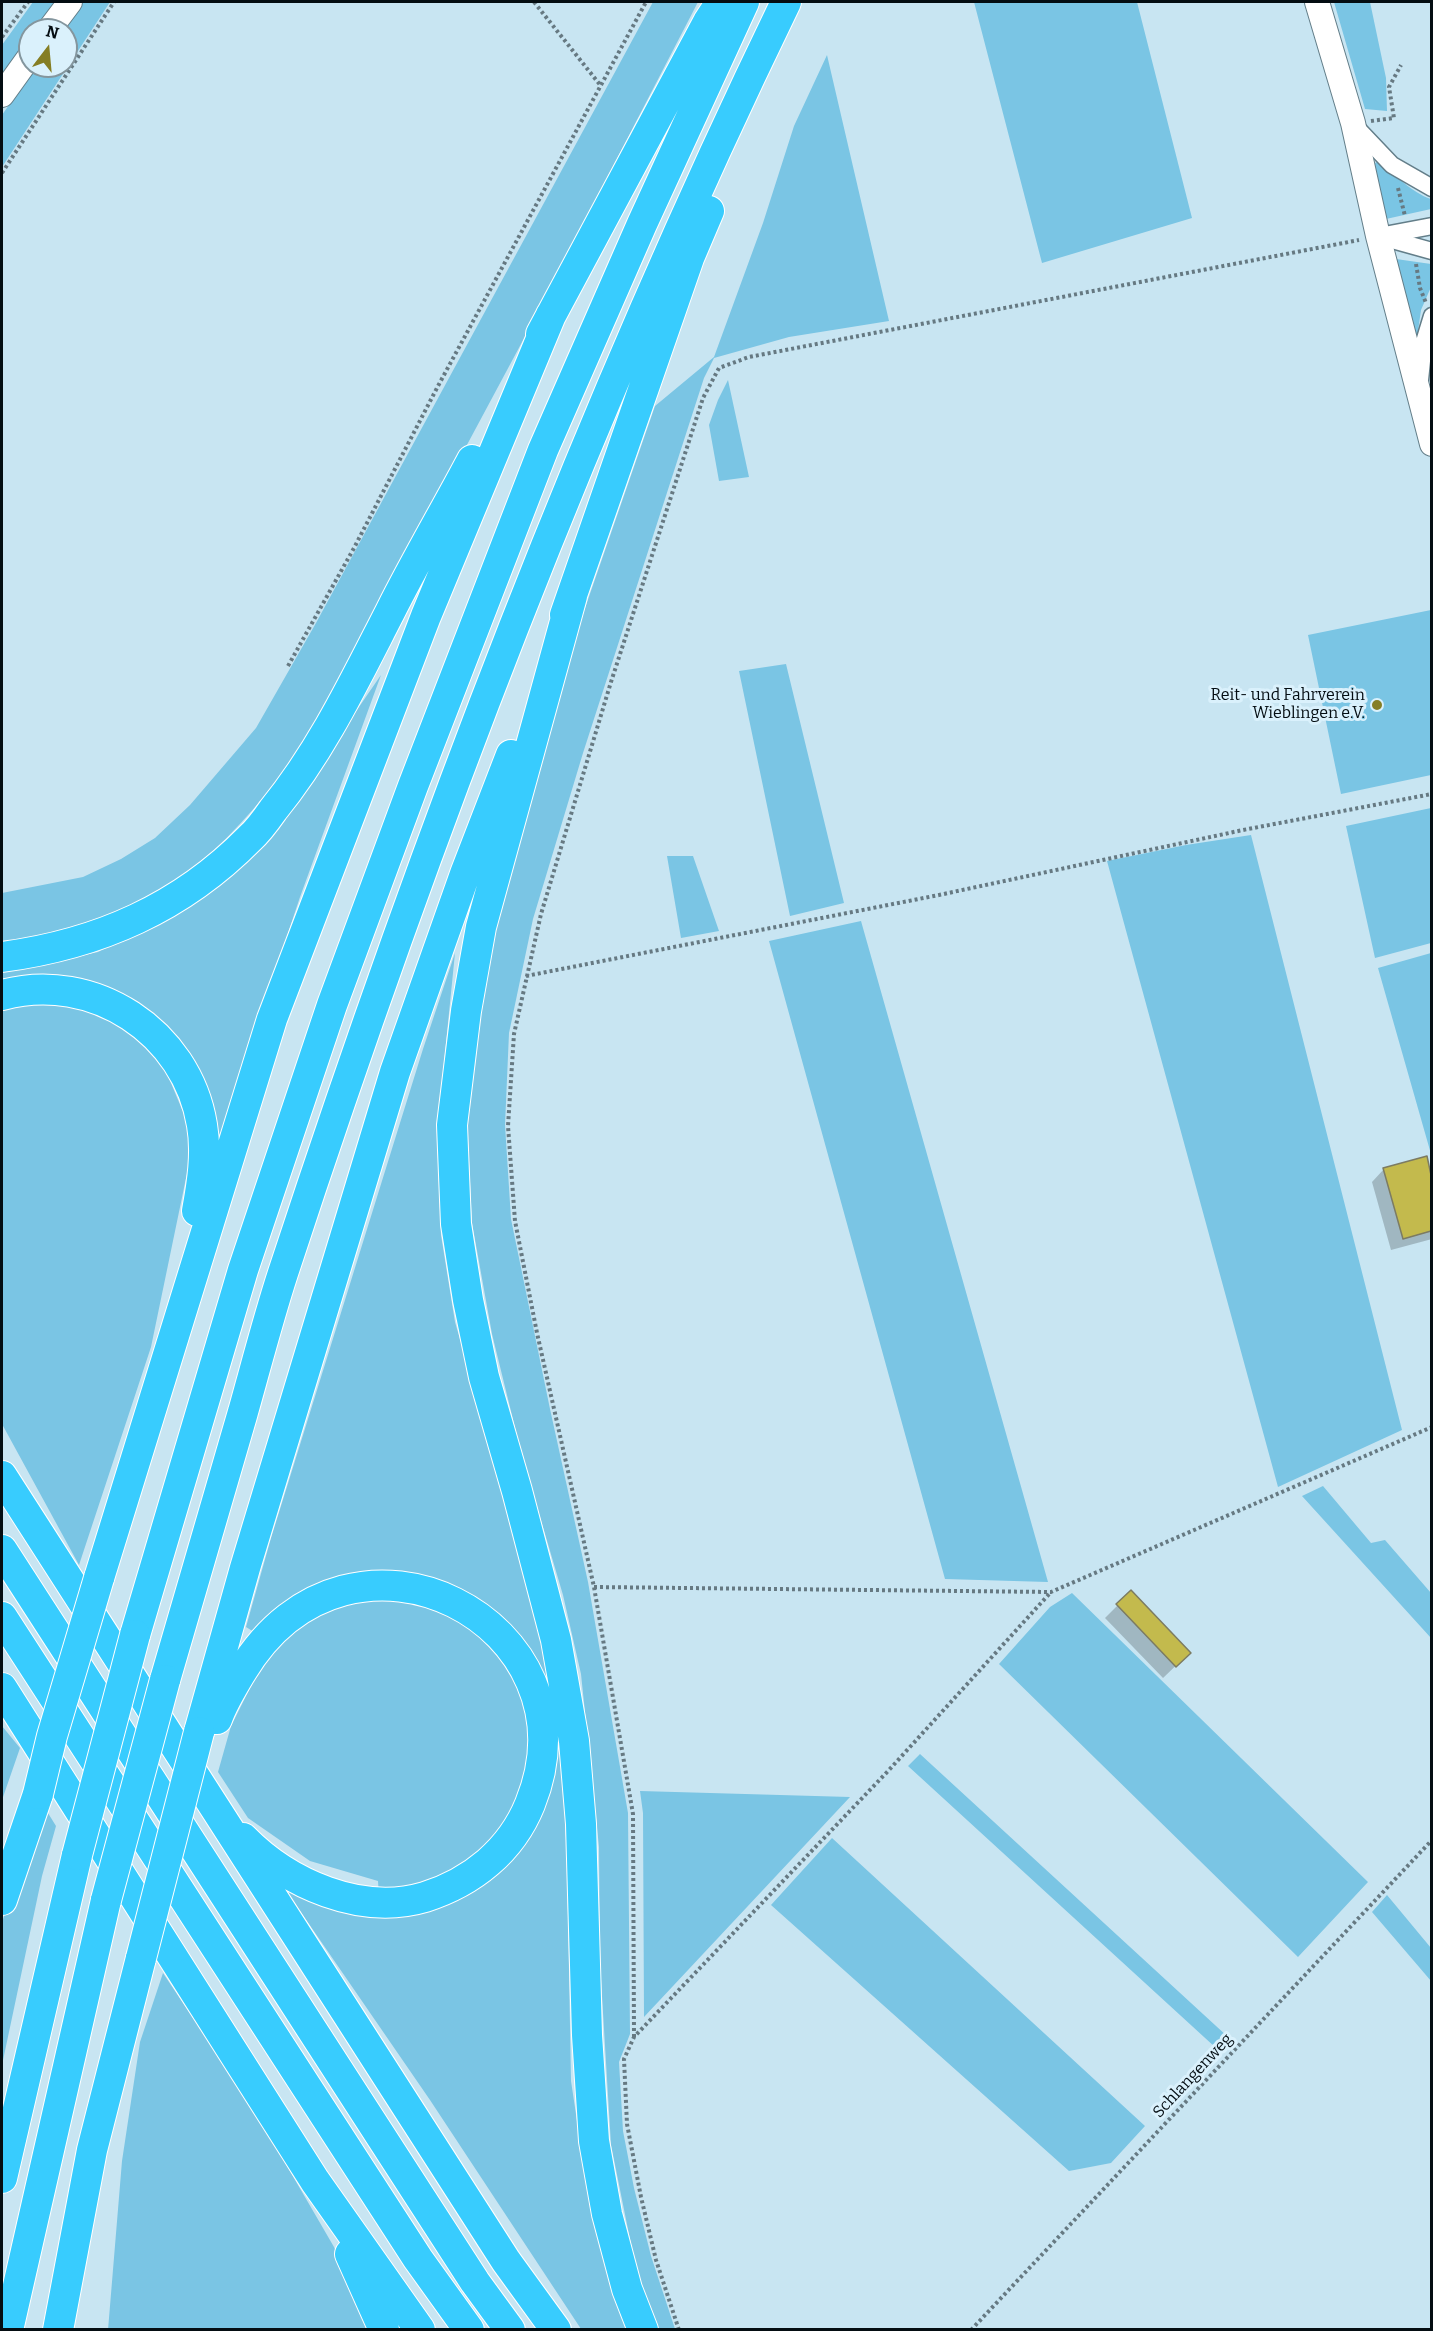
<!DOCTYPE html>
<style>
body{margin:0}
#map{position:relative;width:1433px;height:2331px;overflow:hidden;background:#c8e5f2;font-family:Bitter,serif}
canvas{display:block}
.frame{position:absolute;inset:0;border:3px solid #040d12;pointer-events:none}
.north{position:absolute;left:18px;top:18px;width:60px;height:60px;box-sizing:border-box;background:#daf1fc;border:2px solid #84969e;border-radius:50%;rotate:16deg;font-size:16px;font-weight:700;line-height:24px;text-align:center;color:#040d12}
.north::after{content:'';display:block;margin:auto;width:21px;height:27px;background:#857e24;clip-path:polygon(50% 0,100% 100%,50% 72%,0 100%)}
</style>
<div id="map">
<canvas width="1433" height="2331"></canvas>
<div class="frame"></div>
<div class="north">N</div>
</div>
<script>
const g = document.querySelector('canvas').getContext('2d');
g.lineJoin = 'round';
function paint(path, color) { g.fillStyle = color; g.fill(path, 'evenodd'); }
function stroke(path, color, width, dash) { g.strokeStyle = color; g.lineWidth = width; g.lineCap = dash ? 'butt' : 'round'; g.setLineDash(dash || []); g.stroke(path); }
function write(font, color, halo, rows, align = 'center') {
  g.font = font + ' Bitter,serif'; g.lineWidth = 6; g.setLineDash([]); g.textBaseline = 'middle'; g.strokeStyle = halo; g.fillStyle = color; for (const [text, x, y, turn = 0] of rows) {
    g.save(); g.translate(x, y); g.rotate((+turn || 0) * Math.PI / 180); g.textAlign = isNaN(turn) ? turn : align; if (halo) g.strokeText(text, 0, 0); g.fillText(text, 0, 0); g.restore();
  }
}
paint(new Path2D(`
 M 33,2 L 58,2 L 39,30 L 30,30 L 30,42 L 2,80 L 2,45 Z
 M 82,2 L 110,2 L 2,167 L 2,115 L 36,66 L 66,66 L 66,30 L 62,30 Z
 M 653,2 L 698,2 L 521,344 L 311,736 C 281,776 250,817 213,851 C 172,888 109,919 56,933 C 38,937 19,939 2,942 L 2,893 L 83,877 L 121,859 L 155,838 L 190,805 L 256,728 L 316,623 Z
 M 974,2 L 1137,2 L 1192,218 L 1042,263 Z
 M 1334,2 L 1370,2 L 1386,78 L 1387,111 L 1365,109 Z
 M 827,55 L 889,321 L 789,337 L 714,358 L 704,378 L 583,753 L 533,919 L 509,1033 L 505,1125 L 511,1219 L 550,1409 L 588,1582 L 628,1813 L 630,2034 L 619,2062 L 623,2131 L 634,2188 L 651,2256 L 675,2329 L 658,2329 L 637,2274 L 611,2145 L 600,1963 L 599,1847 L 581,1674 L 563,1595 L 522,1456 L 492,1334 L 472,1223 L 467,1119 L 477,1008 L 531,782 L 584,611 L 655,406 L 714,357 L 763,223 L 794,126 Z
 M 1379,160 C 1394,174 1412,193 1431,199 L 1431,209 L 1386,219 L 1373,165 Z
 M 1396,259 L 1431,264 L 1431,287 L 1421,310 L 1417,338 Z
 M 728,380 L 749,477 L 719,481 L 709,425 L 718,400 Z
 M 1431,610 L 1431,775 L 1341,794 L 1308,635 Z
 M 786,664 L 844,903 L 790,916 L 739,671 Z
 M 381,675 L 300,897 L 218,1144 L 200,1077 L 184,1046 L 166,1071 L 186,1119 L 191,1154 L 151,1347 L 79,1565 L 2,1424 L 2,972 L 23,969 L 98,952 L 162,920 L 341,733 Z
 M 1431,808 L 1431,943 L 1375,958 L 1346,826 Z
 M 1251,835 L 1402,1430 L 1278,1487 L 1107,861 L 1186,845 Z
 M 667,856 L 693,856 L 719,931 L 681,938 Z
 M 861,921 L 1048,1582 L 945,1579 L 769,941 Z
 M 455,953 L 437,1133 L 441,1235 L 455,1322 L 506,1497 L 552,1688 L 563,1773 L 567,1861 L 571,2081 L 588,2194 L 628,2329 L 581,2329 L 430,2100 L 278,1879 L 380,1913 L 378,1881 L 310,1861 L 248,1818 L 218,1772 L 231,1726 L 259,1670 L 277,1612 L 254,1632 L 246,1627 L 271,1538 L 423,1049 Z
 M 1431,953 L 1432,953 L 1431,1154 L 1378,968 Z
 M 1323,1486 L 1371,1543 L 1385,1540 L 1431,1593 L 1431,1638 L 1302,1496 Z
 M 1072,1593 L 1368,1882 L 1298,1957 L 999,1664 L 1050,1607 Z
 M 2,1726 L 20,1748 L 2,1800 Z
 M 920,1754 L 1228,2037 L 1216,2048 L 908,1766 Z
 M 640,1791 L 850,1797 L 644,2017 L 643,1813 Z
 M 43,1805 L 56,1826 L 42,1876 L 2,2065 L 2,1922 Z
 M 832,1838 L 1145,2126 L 1111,2163 L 1069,2171 L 771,1905 Z
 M 1387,1895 L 1431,1948 L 1431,1981 L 1372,1912 Z
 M 163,1973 L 255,2111 L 334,2247 L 370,2329 L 108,2330 L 122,2161 L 140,2042 Z`), '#7ac5e4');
paint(new Path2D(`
 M 1425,1158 L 1432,1180 L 1432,1239 L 1391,1250 L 1372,1182 L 1384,1169 Z
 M 1131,1592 L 1189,1653 L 1163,1678 L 1105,1618 Z`), '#0003');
const building = new Path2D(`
 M 1427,1156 L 1431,1175 L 1431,1231 L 1403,1239 L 1383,1168 Z
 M 1131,1590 L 1191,1653 L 1176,1667 L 1116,1604 Z`);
paint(building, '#c3ba4d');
stroke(building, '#7c7b62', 1.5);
const minor = new Path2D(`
 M 1354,125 L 1392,165 L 1432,188
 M 1378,236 L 1432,251
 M 1379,236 L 1432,226
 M 1420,380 L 1424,342 L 1432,316`);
const secondary = new Path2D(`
 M 1317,2 L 1353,123 L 1378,236 L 1432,444
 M 49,30 L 70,2
 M 2,95 L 30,56`);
const motorway = new Path2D(`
 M 541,334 L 708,22 L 721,2
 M 572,596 L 481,927 L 466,1011 L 452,1125 L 456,1224 L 468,1300 L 484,1377 L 517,1491 L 556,1640 L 574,1741 L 581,1824 L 587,2035 L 594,2141 L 607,2214 L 627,2289 L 643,2330
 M 565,615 L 689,258 L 709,211
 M 2,957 C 99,944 181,908 250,838 C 259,830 266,820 273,810 C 322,750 355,680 390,612 C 416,560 445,511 472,460
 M 2,995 C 93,970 187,1032 202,1125 C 207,1153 202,1184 197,1211
 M 2,1476 L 506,2261 L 556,2330
 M 2,1550 L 475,2282 L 510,2330
 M 99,1578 L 272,1019 L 426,616 L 551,315
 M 2,1617 L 418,2259 L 469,2330
 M 135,1635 L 243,1270 L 332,1005 L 413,786 L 543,450 L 642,224 L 744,2
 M 165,1680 C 191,1590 217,1501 243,1412 C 256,1366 268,1319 283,1273 C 425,840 587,412 786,2
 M 2,1688 L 315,2181 L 420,2330
 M 217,1719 C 223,1702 233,1686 242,1671 C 351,1491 603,1624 530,1804 C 511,1851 472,1882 425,1897 C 361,1916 288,1884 243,1838
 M 199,1732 L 245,1568 L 395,1072 L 465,874 L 511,755
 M 2,1900 L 38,1794
 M 2,2178 L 77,1855
 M 350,2254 L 384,2330
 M 8,2330 L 106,1900
 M 58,2330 L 92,2150 L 141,1958`);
stroke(minor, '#637e89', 19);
stroke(secondary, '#637e89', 26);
stroke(motorway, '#fff', 32);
stroke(new Path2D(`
 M 534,2 L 601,86
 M 2,37 L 28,2
 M 1371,121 L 1394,118 L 1389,87 L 1401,65
 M 2,173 L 114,2
 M 1398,188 L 1405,216
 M 1416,264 L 1420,288 L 1426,303
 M 288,666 L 354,548 L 438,386 L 646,2
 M 526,976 L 939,895 L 1243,830 L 1432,794
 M 594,1587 L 1051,1592 L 1432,1427
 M 634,2037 L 633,1814 L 594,1587 L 537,1333 L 515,1221 L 508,1126 L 514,1034 L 541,914 L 611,682 L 703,398 L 719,368 L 749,357 L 1359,240
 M 679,2330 L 656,2260 L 641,2197 L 627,2124 L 624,2059 L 634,2037 L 889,1770 L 1051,1592
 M 971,2330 L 1432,1840`), '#667982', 4, [3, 3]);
stroke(minor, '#fff', 16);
stroke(secondary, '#fff', 24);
stroke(motorway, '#38ccfe', 30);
const motorwayBridge = new Path2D(`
 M 38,1794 L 52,1736 L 99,1578
 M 77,1855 L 135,1635
 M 106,1900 L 165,1680
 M 141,1958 L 199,1732`);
stroke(motorwayBridge, '#fff', 32, []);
stroke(motorwayBridge, '#38ccfe', 30);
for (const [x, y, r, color] of [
 [1377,705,6,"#857e24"]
]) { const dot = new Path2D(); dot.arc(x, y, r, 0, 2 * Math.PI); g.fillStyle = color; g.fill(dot); stroke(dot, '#daf1fc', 2); }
write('16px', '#040d12', '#daf1fc', [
 ["Reit- und Fahrverein",1365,696],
 ["Wieblingen e.V.",1365,714]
], 'right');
write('16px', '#040d12', '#daf1fc', [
 ["Schlangenweg",1193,2076,-47]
]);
</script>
